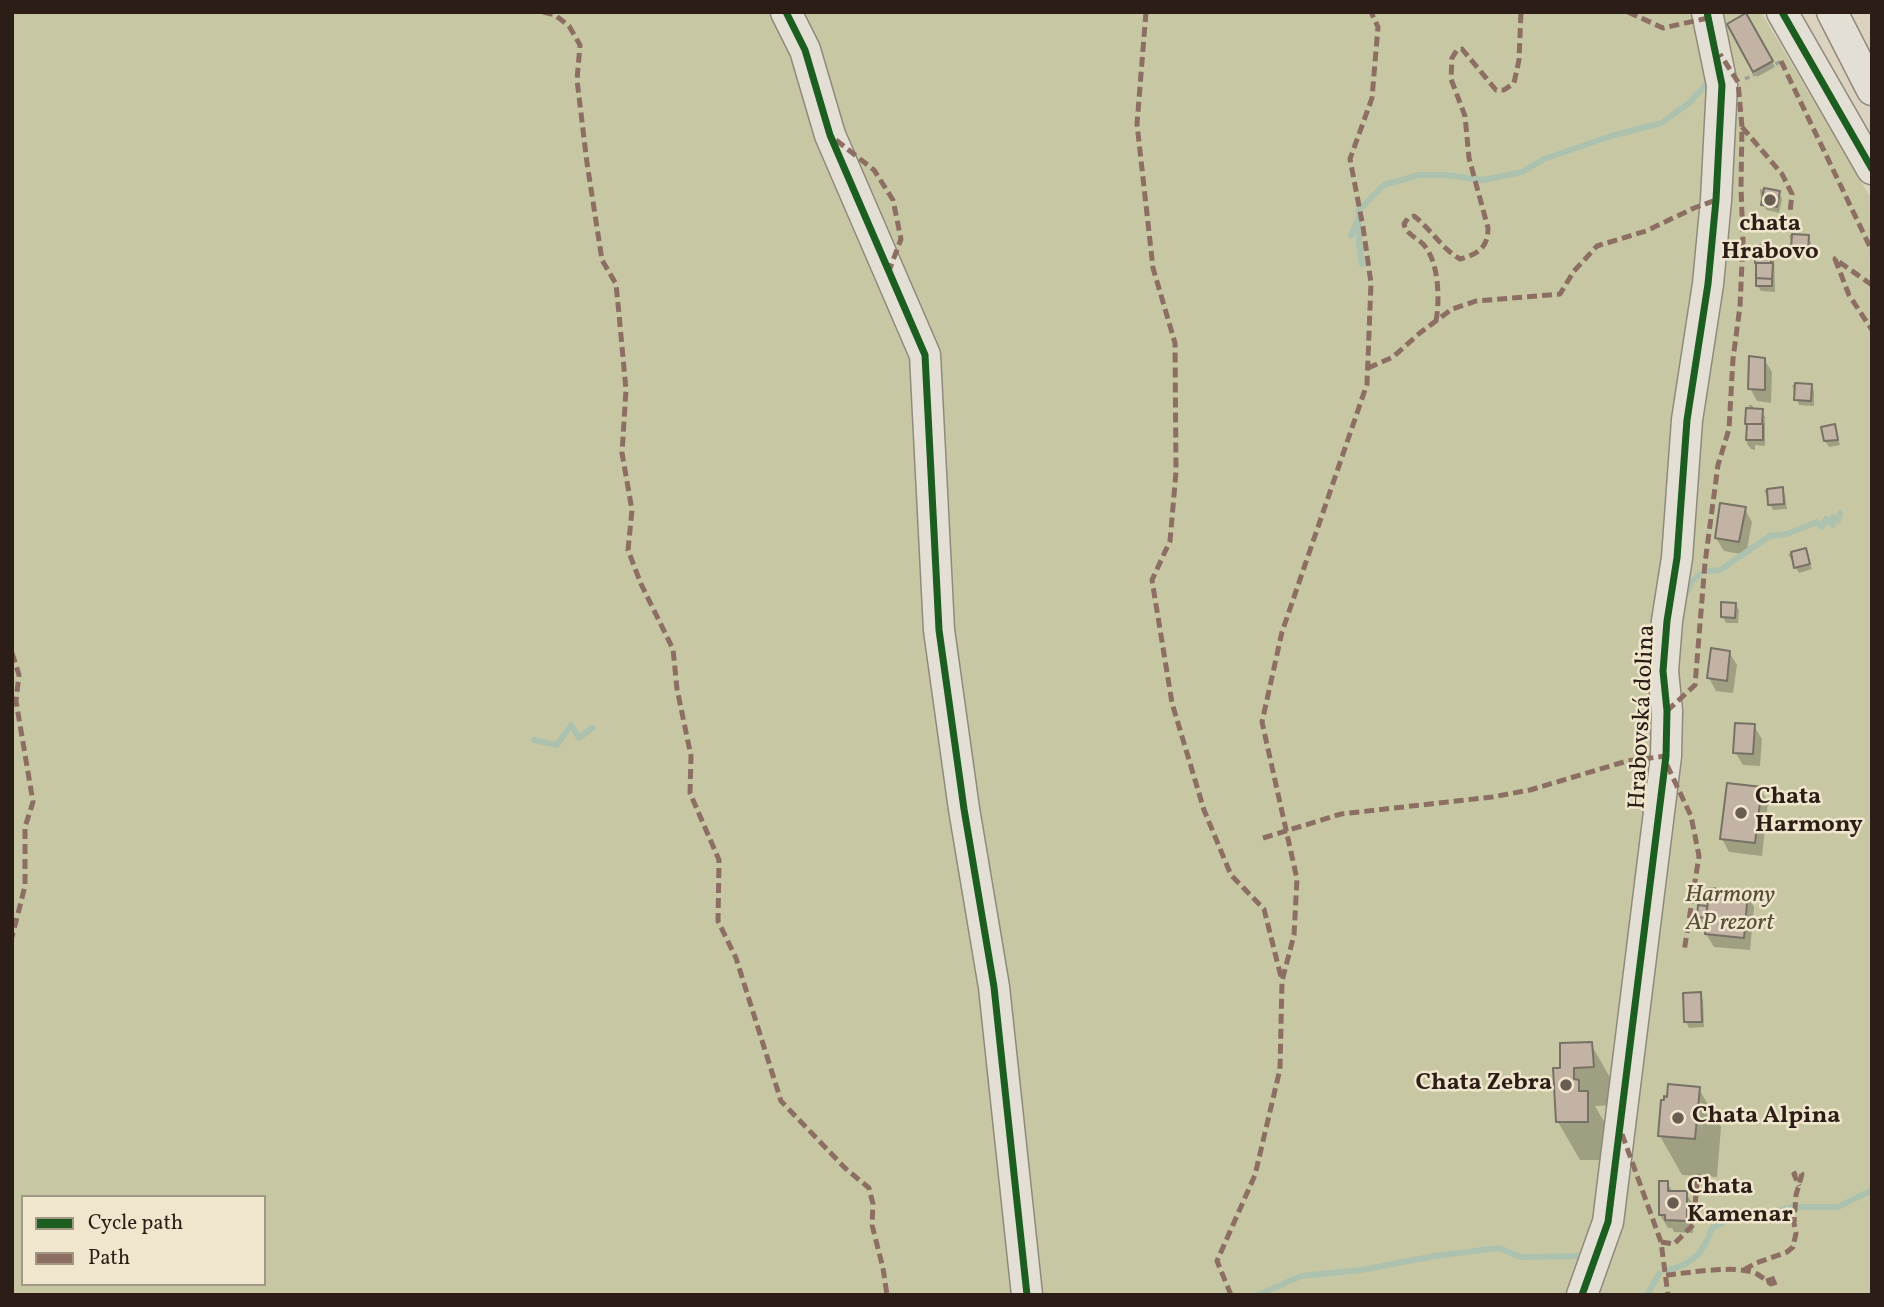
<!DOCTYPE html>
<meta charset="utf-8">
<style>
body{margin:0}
#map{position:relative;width:1884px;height:1307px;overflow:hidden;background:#dbd3bf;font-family:Vollkorn,serif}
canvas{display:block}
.frame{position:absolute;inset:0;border:14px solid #2c1e16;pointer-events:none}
.legend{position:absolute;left:21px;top:1195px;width:245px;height:91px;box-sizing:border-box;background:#f0e6cd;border:2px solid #a29684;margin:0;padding:9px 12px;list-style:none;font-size:21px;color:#2c1e16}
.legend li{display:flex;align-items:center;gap:14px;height:35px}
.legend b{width:35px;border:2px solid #a29684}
</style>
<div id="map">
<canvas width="1884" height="1307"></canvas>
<div class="frame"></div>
<ul class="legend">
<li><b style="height:9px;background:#1b5e20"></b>Cycle path</li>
<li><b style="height:9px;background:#8d6e63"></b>Path</li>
</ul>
</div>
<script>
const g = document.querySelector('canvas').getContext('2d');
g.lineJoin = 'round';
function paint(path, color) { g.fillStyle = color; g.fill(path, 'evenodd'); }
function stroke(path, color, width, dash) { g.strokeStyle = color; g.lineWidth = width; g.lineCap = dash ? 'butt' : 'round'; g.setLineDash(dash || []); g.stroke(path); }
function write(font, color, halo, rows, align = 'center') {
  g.font = font + ' Vollkorn,serif'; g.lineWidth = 5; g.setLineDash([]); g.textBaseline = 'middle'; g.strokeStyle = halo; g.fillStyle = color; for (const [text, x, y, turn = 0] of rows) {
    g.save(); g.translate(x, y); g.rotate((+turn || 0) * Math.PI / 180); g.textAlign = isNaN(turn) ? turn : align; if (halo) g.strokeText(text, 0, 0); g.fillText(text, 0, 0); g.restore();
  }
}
paint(new Path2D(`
 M 12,12 L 1761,12 L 1872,200 L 1872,1295 L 12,1295 ZM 23,1197 L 264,1197 L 264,1284 L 23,1284 Z`), '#c7c8a3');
paint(new Path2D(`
 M 1746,16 L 1775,67 L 1757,77 L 1729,24 Z
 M 1760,189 L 1779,193 L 1782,199 L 1779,213 L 1766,210 L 1760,193 Z
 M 1789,235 L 1808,237 L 1811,243 L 1810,257 L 1796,255 Z
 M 1758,244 L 1761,244 L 1764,249 L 1771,249 L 1774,255 L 1775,292 L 1761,291 L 1757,285 Z
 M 1764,359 L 1772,372 L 1771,403 L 1757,401 L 1750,388 Z
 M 1792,385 L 1811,385 L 1814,391 L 1814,406 L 1799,405 Z
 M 1749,405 L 1752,405 L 1755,410 L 1762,411 L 1765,417 L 1765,446 L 1755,445 L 1755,450 L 1751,449 L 1747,444 Z
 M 1835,426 L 1840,445 L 1829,447 L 1825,441 Z
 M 1782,489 L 1785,495 L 1787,509 L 1773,510 L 1764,490 Z
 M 1745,509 L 1752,522 L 1746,555 L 1724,551 L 1716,538 Z
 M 1805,550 L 1812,569 L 1799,573 L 1788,554 Z
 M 1735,604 L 1739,610 L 1738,623 L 1726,623 L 1723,617 Z
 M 1729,652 L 1737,665 L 1733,693 L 1716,691 L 1709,678 Z
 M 1754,726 L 1762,739 L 1760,766 L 1743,765 L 1735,752 Z
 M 1760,789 L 1768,802 L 1762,856 L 1729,852 L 1722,839 Z
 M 1747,894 L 1754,907 L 1750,950 L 1714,947 L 1706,934 L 1707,923 L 1702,923 L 1699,917 L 1700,907 L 1709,908 Z
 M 1700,994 L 1703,1000 L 1704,1027 L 1689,1028 L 1686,1022 Z
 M 1591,1044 L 1613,1083 L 1615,1105 L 1595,1106 L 1610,1132 L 1610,1160 L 1580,1160 L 1558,1122 L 1562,1069 Z
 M 1699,1089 L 1721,1127 L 1717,1177 L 1682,1175 L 1660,1136 Z
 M 1667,1182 L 1673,1193 L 1686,1193 L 1694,1206 L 1693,1233 L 1674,1232 L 1672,1228 L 1668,1228 L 1660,1215 Z`), '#0003');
stroke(new Path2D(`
 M 1351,236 L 1357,222
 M 1362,264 L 1359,243 L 1359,210 L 1384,185 L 1419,175 L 1445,175 L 1483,180 L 1522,172 L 1544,159 L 1611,136 L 1661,123 L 1688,104 L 1711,79
 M 1708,571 L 1720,570 L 1770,536 L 1787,534 L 1817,522 L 1822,527 L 1826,519 L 1833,525 L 1833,517 L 1838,521 L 1840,513
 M 1685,596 L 1691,582 L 1700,574
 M 534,740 L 557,745 L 571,725 L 579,738 L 592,728
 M 1669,1270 C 1694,1263 1704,1252 1712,1228 L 1742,1212 L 1765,1213 L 1793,1207 L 1838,1207 L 1872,1190
 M 1258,1295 L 1301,1276 L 1361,1270 L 1435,1256 L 1499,1248 L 1521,1257 L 1585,1256
 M 1647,1295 L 1659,1274`), '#acc2af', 6);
const building = new Path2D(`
 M 1746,13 L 1773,61 L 1753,72 L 1727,24 Z
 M 1764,188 L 1780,191 L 1777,207 L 1761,205 Z
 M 1792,234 L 1809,235 L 1808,252 L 1791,250 Z
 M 1755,246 L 1772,247 L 1771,263 L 1755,263 Z
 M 1756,263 L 1773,263 L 1772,279 L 1756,278 Z
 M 1756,278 L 1772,279 L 1772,286 L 1756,286 Z
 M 1749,356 L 1765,358 L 1765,390 L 1748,389 Z
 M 1795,383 L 1812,384 L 1811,401 L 1794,400 Z
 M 1746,408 L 1763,409 L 1762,424 L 1745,424 Z
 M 1747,424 L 1763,424 L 1763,440 L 1746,440 Z
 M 1835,424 L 1838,440 L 1824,441 L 1821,427 Z
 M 1783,487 L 1784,504 L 1768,505 L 1767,489 Z
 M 1720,503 L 1746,507 L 1739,542 L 1715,538 Z
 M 1806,548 L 1810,564 L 1794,568 L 1791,552 Z
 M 1721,602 L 1736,603 L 1735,618 L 1721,617 Z
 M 1711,648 L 1730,651 L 1727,681 L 1707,678 Z
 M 1735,723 L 1755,724 L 1753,754 L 1733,753 Z
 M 1727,783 L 1762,787 L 1755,843 L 1720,839 Z
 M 1709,888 L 1748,892 L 1744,938 L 1705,934 Z
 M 1698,905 L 1707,906 L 1706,918 L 1697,917 Z
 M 1701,992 L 1702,1022 L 1684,1022 L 1683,993 Z
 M 1592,1042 L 1594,1067 L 1574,1068 L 1574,1079 L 1579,1080 L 1579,1091 L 1588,1091 L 1588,1122 L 1556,1122 L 1553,1068 L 1560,1068 L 1560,1043 Z
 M 1668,1084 L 1700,1087 L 1695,1139 L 1658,1136 L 1661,1100 L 1664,1100 L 1664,1096 L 1667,1097 Z
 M 1659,1181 L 1668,1181 L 1668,1191 L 1687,1191 L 1687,1221 L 1665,1220 L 1665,1215 L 1659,1215 Z`);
paint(building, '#c3b3a4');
stroke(building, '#777166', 2);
const minor = new Path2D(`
 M 786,12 L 805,50 L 830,135 L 925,355 L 939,630 L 964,809 L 994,987 L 1027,1295
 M 1782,12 L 1872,169
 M 1832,12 L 1872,90
 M 1582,1295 L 1608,1222 L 1666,756 L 1667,711 L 1663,671 L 1667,621 L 1677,558 L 1687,420 L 1708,284 L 1716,200 L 1722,85 L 1707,12`);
stroke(minor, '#8f897d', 33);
stroke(new Path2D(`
 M 1745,79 L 1782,61`), '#a29d95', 3.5, [5, 3.5]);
stroke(minor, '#e4dfd4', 30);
stroke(new Path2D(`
 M 543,12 L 555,15 L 569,26 L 580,45 L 577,80 L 587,163 L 602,260 L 616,284 L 619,314 L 626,390 L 622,453 L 632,510 L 628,550 L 641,584 L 673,649 L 677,689 L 691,756 L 690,793 L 719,860 L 718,921 L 736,958 L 781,1101 L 845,1168 L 869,1188 L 873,1204 L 872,1225 L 883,1268 L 887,1295
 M 1146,12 L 1137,124 L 1153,268 L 1175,343 L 1176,472 L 1170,541 L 1152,580 L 1172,703 L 1204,810 L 1231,875 L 1264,909 L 1281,977
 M 1628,12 L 1663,28 L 1708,18
 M 1781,61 L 1872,251
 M 1742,127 L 1782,174 L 1792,194 L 1790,212
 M 836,140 L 874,170 L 893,200 L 901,239 L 889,271
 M 1872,285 L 1835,259 L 1849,295 L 1872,330
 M 1436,321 C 1440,299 1439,261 1423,244 C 1416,237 1407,235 1404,224 L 1408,218 L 1414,216 C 1431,229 1442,249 1460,259 C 1478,254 1488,248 1488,228 L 1469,158 L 1465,116 L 1451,79 L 1452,58 L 1457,50 L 1462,49 L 1496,90 L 1504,90 L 1514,83 L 1519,60 L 1521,12
 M 1368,368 L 1393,357 L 1421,332 L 1452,309 L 1476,301 L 1560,294 L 1574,271 L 1597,246 L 1646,231 L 1694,208 L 1716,200
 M 12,653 L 19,675 L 16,701 L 33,802 L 25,827 L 25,886 L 12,937
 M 1667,711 L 1695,685 L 1705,563 L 1718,465 L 1729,429 L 1733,359 L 1740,306 L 1743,242 L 1741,187 L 1742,127 L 1738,82 L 1720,54
 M 1667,765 L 1691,816 L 1699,856 L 1684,952
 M 1263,838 L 1341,814 L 1492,797 L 1530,790 L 1627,761 L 1666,756
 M 1622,1134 L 1661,1242 L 1668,1295
 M 1661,1242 L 1674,1244 L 1693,1225 L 1698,1174
 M 1744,1270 L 1756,1263 L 1787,1252 L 1793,1247 L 1796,1233 L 1794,1223 L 1796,1195 L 1802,1174 L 1799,1172 L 1794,1174 L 1799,1186
 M 1666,1275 C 1689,1273 1737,1264 1757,1274 C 1762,1277 1767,1281 1771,1284 L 1777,1282 L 1775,1278 L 1766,1281
 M 1231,1295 L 1217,1261 L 1255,1175 L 1280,1069 L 1282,981 L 1294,935 L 1297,879 L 1262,722 L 1282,632 L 1367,384 L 1371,283 L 1363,227 L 1350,159 L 1372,98 L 1378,27 L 1371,12`), '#8d6e63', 5, [10, 5]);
stroke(new Path2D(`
 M 786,12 L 805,50 L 830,135 L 925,355 L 939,630 L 964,809 L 994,987 L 1027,1295
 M 1782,12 L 1872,169
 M 1582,1295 L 1608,1222 L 1666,756 L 1667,711 L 1663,671 L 1667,621 L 1677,558 L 1687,420 L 1708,284 L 1716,200 L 1722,85 L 1707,12`), '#1b5e20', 7);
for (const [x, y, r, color] of [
 [1770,200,7,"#695d51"],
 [1741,813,7,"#695d51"],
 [1566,1085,7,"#695d51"],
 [1678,1118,7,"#695d51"],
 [1673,1203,7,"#695d51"]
]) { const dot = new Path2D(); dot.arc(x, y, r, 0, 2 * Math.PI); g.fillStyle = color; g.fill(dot); stroke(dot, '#f0e6cd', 2.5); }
write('bold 24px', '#2c1e16', '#f0e6cd', [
 ["chata",1770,226,"center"],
 ["Hrabovo",1770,254,"center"],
 ["Chata",1755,799],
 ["Harmony",1755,827],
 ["Chata Zebra",1552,1085,"right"],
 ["Chata Alpina",1692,1118],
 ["Chata",1687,1189],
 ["Kamenar",1687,1217]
], 'left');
write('24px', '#2c1e16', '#f0e6cd', [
 ["Hrabovská dolina",1644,717,-87]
]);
write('italic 24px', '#554e39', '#f0e6cd', [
 ["Harmony",1730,897],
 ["AP rezort",1730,925]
]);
</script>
